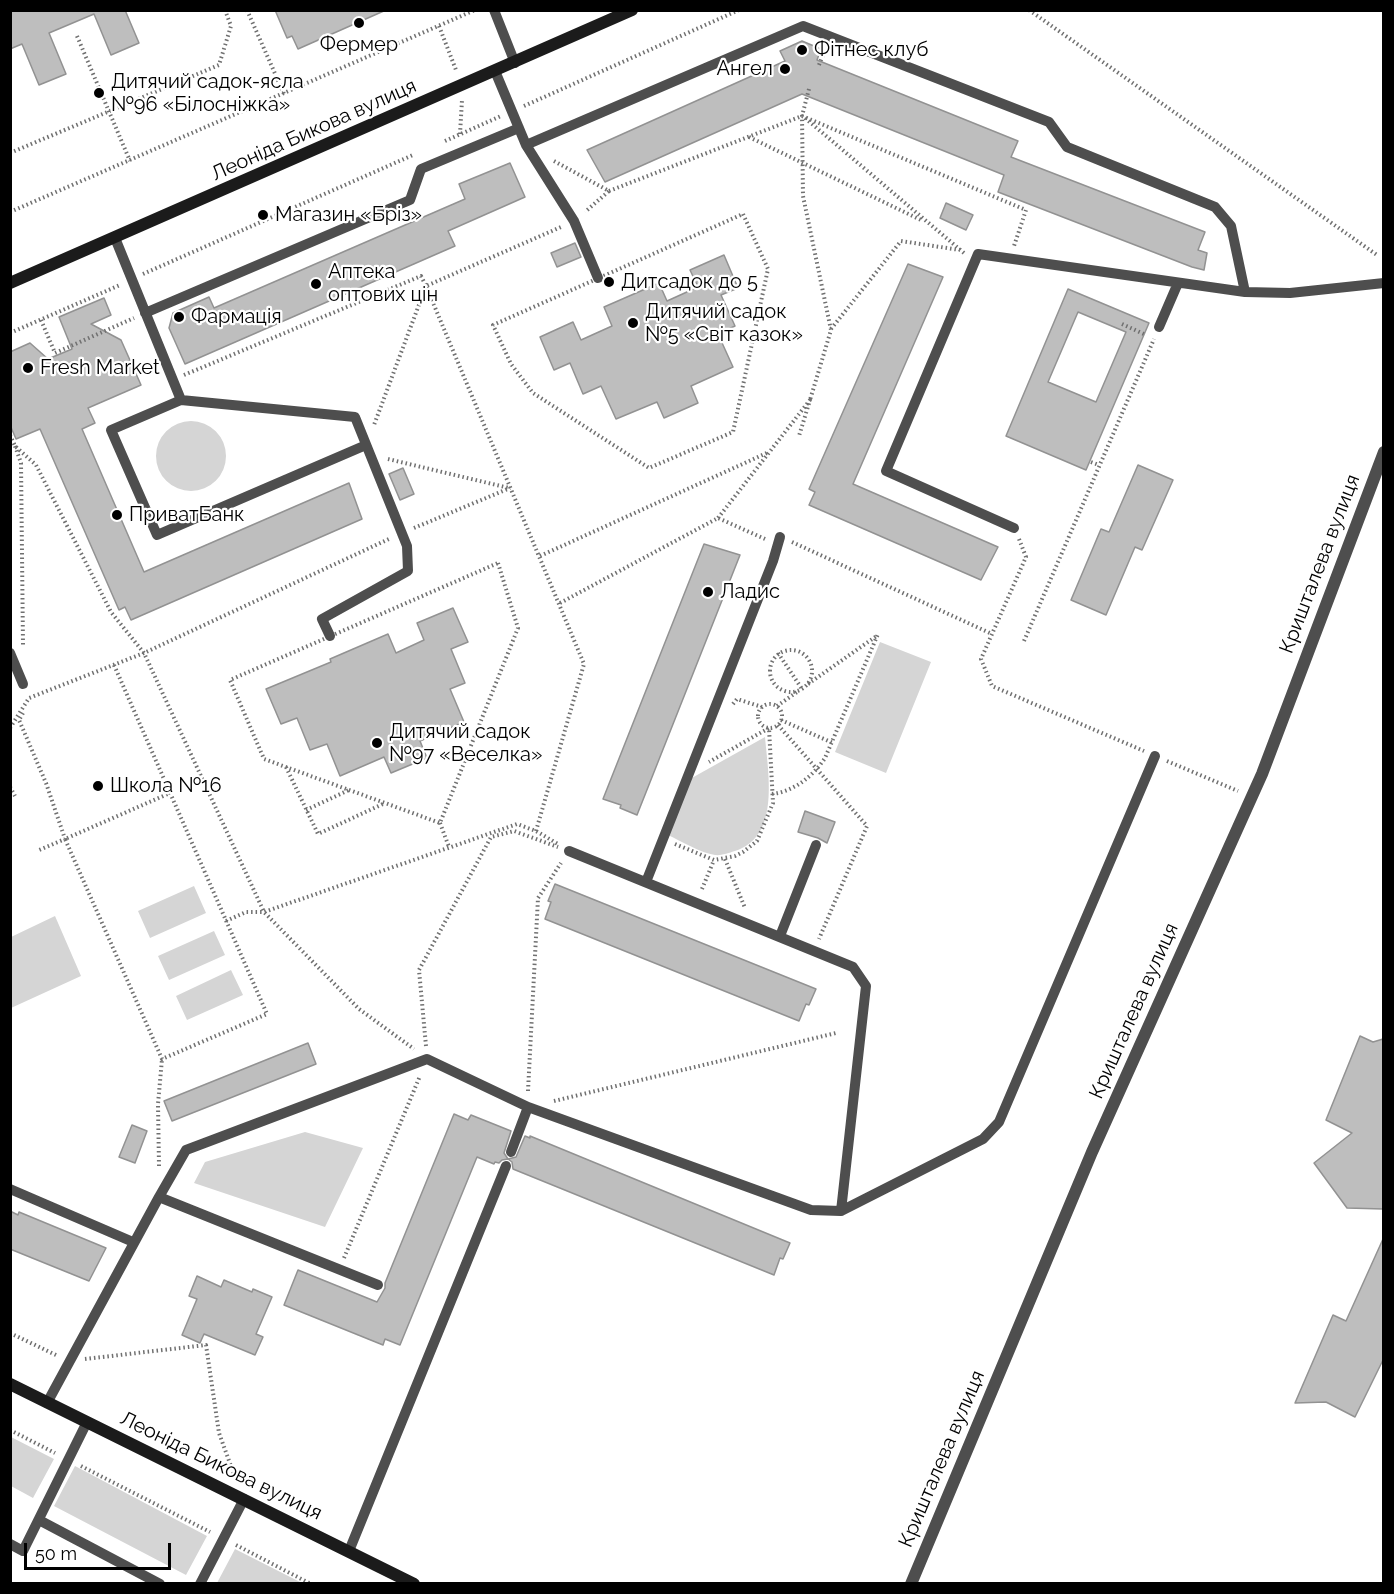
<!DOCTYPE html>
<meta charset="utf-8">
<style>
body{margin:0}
#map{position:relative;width:1394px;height:1594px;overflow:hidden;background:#fff;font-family:Raleway,sans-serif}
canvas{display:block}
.frame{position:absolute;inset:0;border:12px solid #000;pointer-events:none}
.scale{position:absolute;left:24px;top:1543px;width:147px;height:27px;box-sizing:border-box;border:3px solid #000;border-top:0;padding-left:8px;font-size:18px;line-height:21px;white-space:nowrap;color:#000;-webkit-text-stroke:4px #fff;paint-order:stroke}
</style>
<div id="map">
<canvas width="1394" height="1594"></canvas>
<div class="frame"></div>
<div class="scale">50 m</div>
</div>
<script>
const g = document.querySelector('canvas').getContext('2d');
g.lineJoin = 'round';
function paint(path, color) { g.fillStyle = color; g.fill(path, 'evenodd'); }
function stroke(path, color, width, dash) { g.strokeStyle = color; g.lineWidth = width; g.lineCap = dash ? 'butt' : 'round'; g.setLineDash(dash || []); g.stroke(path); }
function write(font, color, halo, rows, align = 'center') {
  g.font = font + ' Raleway,sans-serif'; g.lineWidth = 4.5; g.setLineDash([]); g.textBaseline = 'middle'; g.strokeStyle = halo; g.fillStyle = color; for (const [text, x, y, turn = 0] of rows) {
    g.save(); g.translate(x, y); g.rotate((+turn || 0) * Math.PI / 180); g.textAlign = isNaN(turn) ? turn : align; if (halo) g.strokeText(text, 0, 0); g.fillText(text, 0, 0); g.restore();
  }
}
paint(new Path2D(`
 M156 456a35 35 0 1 1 70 0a35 35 0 1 1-70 0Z
 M 880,642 L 931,662 L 886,773 L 835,752 Z
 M 765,737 C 768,773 780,834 738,850 C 731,852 722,856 715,855 C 701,853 681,841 668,835 L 690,779 Z
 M 194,886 L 206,913 L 150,938 L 138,911 Z
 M 55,916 L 81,976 L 11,1008 L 11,937 Z
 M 214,931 L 225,955 L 169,980 L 158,956 Z
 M 231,970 L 243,995 L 187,1020 L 176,996 Z
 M 305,1132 L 363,1148 L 325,1227 L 194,1183 L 205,1162 Z
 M 11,1437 L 54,1459 L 33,1498 L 11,1486 Z
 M 75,1466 L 207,1536 L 186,1575 L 54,1506 Z
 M 235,1549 L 302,1583 L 217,1583 Z`), '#d5d5d5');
const building = new Path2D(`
 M 10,10 L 125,10 L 139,43 L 111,55 L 94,14 L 49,33 L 66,74 L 39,85 L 22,44 L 10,49 Z
 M 275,10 L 386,10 L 298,49 L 292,36 L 287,38 Z
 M 802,41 L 821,49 L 817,60 L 1018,141 L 1011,157 L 1205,232 L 1198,250 L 1207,253 L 1204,270 L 1192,267 L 998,192 L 1004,175 L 802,94 L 605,182 L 587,150 L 785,61 L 780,51 Z
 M 510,163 L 525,197 L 448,231 L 455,246 L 185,364 L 169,328 L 173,313 L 209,297 L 214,308 L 465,199 L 459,184 Z
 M 946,203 L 973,215 L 966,230 L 940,218 Z
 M 575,243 L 581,257 L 557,267 L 551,253 Z
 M 724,255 L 738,288 L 721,295 L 735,326 L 718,334 L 733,367 L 691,386 L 698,403 L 664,418 L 657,402 L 616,419 L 601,386 L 583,394 L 570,363 L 554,370 L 540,337 L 573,322 L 581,340 L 612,326 L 604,307 L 659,283 L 667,301 L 698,287 L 690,270 Z
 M 908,264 L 943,277 L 853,484 L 998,547 L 981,580 L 809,505 L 815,492 L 809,489 Z
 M 1068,289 L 1149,323 L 1086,470 L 1006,436 ZM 1078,312 L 1126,332 L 1096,402 L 1048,382 Z
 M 104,298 L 111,315 L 91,324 L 121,340 L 141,385 L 88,408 L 95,423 L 82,429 L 144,572 L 349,483 L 362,519 L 131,620 L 125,607 L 119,610 L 40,429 L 16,439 L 10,425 L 10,352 L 30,343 L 48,359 L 72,349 L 59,317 Z
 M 1138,465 L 1173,480 L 1142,550 L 1135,547 L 1106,615 L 1071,600 L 1101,529 L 1109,532 Z
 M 403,468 L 414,494 L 400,500 L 389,474 Z
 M 704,544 L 740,555 L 637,815 L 620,808 L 621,805 L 603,799 Z
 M 453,608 L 468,642 L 451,649 L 465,683 L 450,689 L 464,722 L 420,741 L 427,758 L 391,773 L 384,757 L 340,776 L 327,744 L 310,750 L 297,718 L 281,724 L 266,689 L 331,662 L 330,659 L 388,634 L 396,653 L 424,640 L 417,623 Z
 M 805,811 L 835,822 L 827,843 L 818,838 L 798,832 Z
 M 555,884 L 816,989 L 809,1005 L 806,1004 L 799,1021 L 545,919 L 551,902 L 548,901 Z
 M 1360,1036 L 1373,1042 L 1383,1039 L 1383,1209 L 1347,1208 L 1314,1163 L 1352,1133 L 1326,1120 Z
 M 308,1043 L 316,1064 L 172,1121 L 164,1101 Z
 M 454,1114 L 468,1120 L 471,1115 L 511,1131 L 504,1153 L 508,1159 L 502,1160 L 499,1163 L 495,1162 L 494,1164 L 477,1157 L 400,1345 L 385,1339 L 383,1345 L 284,1305 L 298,1270 L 377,1302 L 385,1288 L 385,1283 Z
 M 132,1125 L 147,1131 L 135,1163 L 119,1157 Z
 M 525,1136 L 530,1138 L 530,1136 L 790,1243 L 783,1259 L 780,1258 L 774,1275 L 513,1169 L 512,1162 L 508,1159 L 516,1157 Z
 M 10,1211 L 18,1215 L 19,1212 L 106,1248 L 89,1281 L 10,1249 Z
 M 1383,1239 L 1383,1360 L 1355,1417 L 1326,1402 L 1295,1403 L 1333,1315 L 1346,1321 Z
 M 197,1276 L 221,1287 L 224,1280 L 252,1292 L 253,1289 L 272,1297 L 256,1334 L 263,1337 L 255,1355 L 204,1334 L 200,1343 L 182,1335 L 197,1299 L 189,1296 Z`);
paint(building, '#bebebe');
stroke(building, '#929292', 1.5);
stroke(new Path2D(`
 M 247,10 L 284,94
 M 1029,10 L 1377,255
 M 439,26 L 456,70
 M 77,36 L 130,161
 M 819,65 L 825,50
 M 809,89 L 802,116 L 803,196 L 831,330 L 810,400
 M 524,106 L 739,10
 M 805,118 L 964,253
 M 460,134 L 462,100
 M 749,137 L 923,221
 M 445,141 L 501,116
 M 10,153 L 219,65 L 231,26 L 225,10
 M 554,161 L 609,191 L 585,212
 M 609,191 L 802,116 L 1026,210 L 1014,246
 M 10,212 L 475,10
 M 743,214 L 768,269 L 733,432 L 649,468 L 533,393 L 511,364 L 493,325 Z
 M 143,274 L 413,155
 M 41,320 L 55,353 L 134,318
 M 1122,324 L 1146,335
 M 831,329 L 901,241 L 960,250
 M 10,333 L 120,285
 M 184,375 L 421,276 L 426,286 L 374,425
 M 10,435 L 15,446 L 36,465 L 111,612 L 144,653 L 391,538
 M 15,446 L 21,463 L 23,645
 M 388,459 L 509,488
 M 1091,462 L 1099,465
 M 718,518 L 810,400 L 799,436
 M 414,528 L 510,488
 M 1019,539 L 1026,557 L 981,659 L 992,686 L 1144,751
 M 792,542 L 992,634
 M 540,556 L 769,452
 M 498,563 L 518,628 L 440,823 L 264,759 L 230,680 Z
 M 560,603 L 718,518 L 765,539
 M 1024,641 L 1154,339
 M770 671a21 21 0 1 1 42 0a21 21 0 1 1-42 0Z
 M 778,653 L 802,689
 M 114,665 L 267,1014 L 162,1059 L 65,839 L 170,793
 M 808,684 L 878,635
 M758 716a12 12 0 1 1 24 0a12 12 0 1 1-24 0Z
 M 733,704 L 737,699 L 762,707
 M 777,706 L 797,692
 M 23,713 L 19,720 L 46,783 L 65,839 L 39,850
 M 781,720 L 833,743
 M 778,725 L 867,826 L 819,939
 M 10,728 L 29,698 L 144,653 L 264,912 L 359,1009 L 414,1049
 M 1167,761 L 1238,791
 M 286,767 L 318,834 L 385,803
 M 10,787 L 15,796
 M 772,794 C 795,791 813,776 825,758 L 878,634
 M 306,810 L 349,790
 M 440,823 L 449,847
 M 536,831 L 584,664 L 426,286 L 561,227
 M 675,844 L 714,860 L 735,856 L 743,852 L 757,841 L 773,803 L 769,728 L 709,762
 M 725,859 L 745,908
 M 702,889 L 714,860
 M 226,921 L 246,912 L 264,912 L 517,824 L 536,831 L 558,844
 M 426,1046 L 419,970 L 491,837 L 514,831 L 558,847
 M 528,1091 L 538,898 L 561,863
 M 554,1101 L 836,1033
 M 159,1166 L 158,1104 L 162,1059
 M 344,1258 L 420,1076
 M 10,1333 L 58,1356
 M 85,1359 L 206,1345 L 219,1433 L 236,1480
 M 10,1430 L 55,1453
 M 81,1466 L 210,1532
 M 236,1545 L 311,1584`), '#707070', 4, [1.5, 3]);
stroke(new Path2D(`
 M 494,10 L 515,63
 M 495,71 L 526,145 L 574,221 L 598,278
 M 526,145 L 803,26 L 1049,122 L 1067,147 L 1215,207 L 1231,226 L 1245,292 L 978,254 L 886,471 L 1014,528
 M 115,238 L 181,400 L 355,417 L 407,546 L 408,571 L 322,619 L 330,636
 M 1245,292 L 1290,293 L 1384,283
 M 145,313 L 410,200 L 421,169 L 519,128
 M 1159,327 L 1178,283
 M 181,400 L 111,430 L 157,535 L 366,445
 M 10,653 L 23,684
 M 646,882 L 773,561 L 780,537
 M 780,936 L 816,845
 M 511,1152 L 528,1107
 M 10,1189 L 133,1242
 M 159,1197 L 186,1150 L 427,1059 L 528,1107 L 811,1210 L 841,1211 L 866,986 L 853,967 L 569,851
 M 841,1211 L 983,1139 L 999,1122 L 1155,756
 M 47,1403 L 159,1197 L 378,1285
 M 39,1520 L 160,1584
 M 10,1544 L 23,1551 L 87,1422
 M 349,1551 L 506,1166
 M 200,1584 L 244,1499`), '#4e4e4e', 10);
stroke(new Path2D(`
 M 911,1584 L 1092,1152 L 1262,774 L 1384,452`), '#4e4e4e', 12);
stroke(new Path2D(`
 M 10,283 L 632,10
 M 10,1384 L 414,1584`), '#1b1b1b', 12);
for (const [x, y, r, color] of [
 [359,23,6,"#000"],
 [802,50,6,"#000"],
 [785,69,6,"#000"],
 [99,93,6,"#000"],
 [263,215,6,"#000"],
 [609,282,6,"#000"],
 [316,284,6,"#000"],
 [179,317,6,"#000"],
 [633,323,6,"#000"],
 [28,368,6,"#000"],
 [117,515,6,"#000"],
 [708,592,6,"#000"],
 [377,743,6,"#000"],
 [98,786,6,"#000"]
]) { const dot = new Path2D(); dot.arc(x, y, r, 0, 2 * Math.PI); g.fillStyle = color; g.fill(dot); stroke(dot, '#fff', 2); }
write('20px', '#000', '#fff', [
 ["Фермер",359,45,"center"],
 ["Фітнес клуб",814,50],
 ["Ангел",773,69,"right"],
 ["Дитячий садок-ясла",111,82],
 ["№96 «Білосніжка»",111,105],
 ["Магазин «Бріз»",275,215],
 ["Аптека",328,272],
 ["оптових цін",328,295],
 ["Дитсадок до 5",621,282],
 ["Дитячий садок",645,312],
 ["№5 «Світ казок»",645,335],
 ["Фармація",191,317],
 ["Fresh Market",40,368],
 ["ПриватБанк",129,515],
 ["Ладис",720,592],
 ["Дитячий садок",389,732],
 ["№97 «Веселка»",389,755],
 ["Школа №16",110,786]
], 'left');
write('20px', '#000', '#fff', [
 ["Леоніда Бикова вулиця",314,130,-24],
 ["Кришталева вулиця",1320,564,-69],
 ["Кришталева вулиця",1134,1011,-66],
 ["Кришталева вулиця",942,1459,-67],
 ["Леоніда Бикова вулиця",221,1466,26]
]);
</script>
